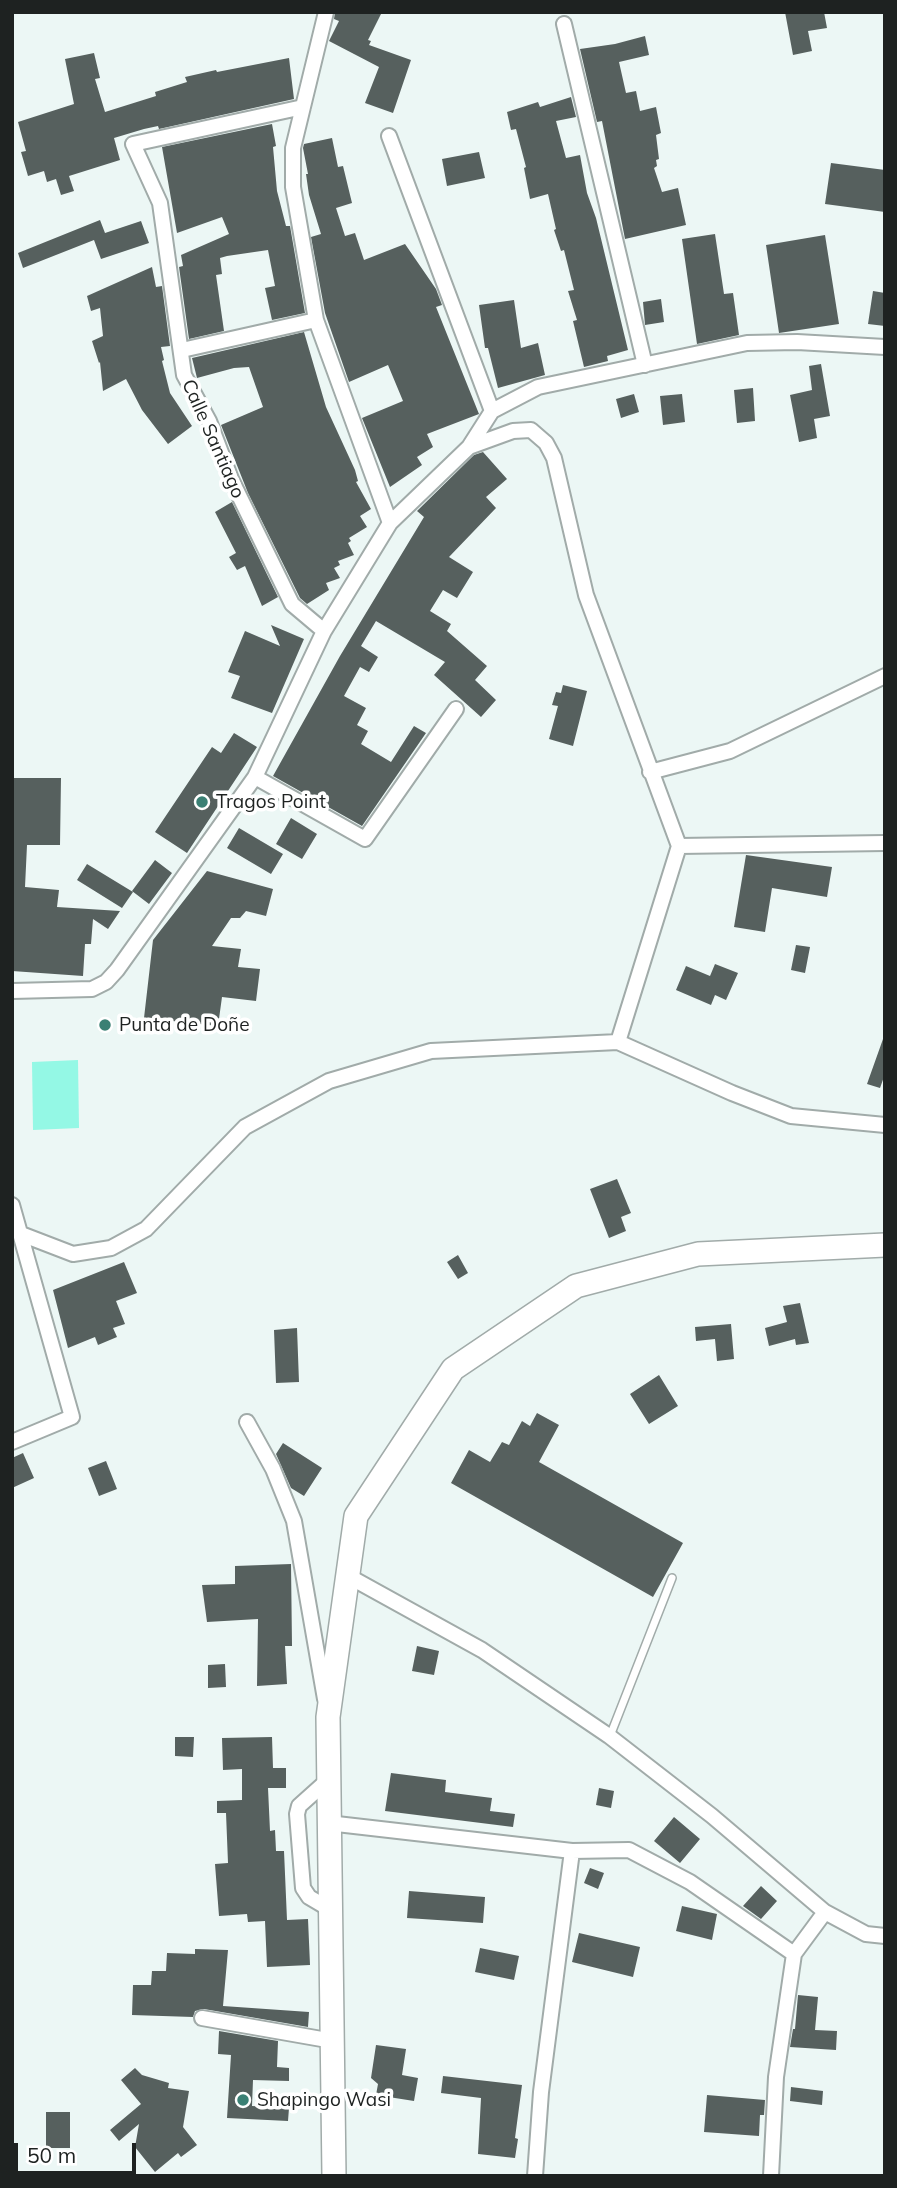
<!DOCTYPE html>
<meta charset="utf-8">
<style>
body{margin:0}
#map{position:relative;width:897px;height:2188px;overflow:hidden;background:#ecf7f5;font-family:Mulish,sans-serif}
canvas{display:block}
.frame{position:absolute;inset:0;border:14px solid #1e2221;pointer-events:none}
.scale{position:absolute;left:14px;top:2143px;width:122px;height:32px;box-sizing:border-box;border:4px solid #1e2221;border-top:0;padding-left:9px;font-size:21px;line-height:24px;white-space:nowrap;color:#1e2221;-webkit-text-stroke:5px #fff;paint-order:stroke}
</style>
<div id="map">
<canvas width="897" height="2188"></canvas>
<div class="frame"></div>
<div class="scale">50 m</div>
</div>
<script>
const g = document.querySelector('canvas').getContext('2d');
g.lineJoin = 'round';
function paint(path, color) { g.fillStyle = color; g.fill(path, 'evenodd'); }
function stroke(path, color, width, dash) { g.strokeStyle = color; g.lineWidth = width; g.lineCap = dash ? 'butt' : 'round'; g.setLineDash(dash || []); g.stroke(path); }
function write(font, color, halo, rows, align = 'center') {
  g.font = font + ' Mulish,sans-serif'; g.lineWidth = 7; g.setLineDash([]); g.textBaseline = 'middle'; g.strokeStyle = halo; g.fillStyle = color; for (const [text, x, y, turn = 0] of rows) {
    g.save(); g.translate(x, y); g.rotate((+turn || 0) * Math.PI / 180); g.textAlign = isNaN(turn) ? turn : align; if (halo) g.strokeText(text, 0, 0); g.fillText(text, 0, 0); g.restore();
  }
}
paint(new Path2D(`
 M 78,1060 L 79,1128 L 33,1130 L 32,1062 Z`), '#94f8e5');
paint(new Path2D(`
 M 335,12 L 382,12 L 368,40 L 371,41 L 369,45 L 411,60 L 393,113 L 365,103 L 379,67 L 329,41 L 339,21 L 334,19 Z
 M 785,12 L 824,12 L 827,28 L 808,31 L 812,51 L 793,55 Z
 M 645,36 L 649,55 L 619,62 L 626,93 L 636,91 L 640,111 L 656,107 L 661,133 L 656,135 L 659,159 L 656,160 L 657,166 L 654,168 L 662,192 L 678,188 L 686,225 L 625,239 L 602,121 L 597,122 L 580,49 L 615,44 Z
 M 94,53 L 100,78 L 95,79 L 105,112 L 156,96 L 155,92 L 187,82 L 185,77 L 216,70 L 217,72 L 289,58 L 294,99 L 159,129 L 158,126 L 144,129 L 114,138 L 120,160 L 69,176 L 74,191 L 61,195 L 56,179 L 47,182 L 44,171 L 28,176 L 21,152 L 26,151 L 18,122 L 74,104 L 65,59 Z
 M 571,97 L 576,117 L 556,121 L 566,158 L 580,155 L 587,193 L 596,218 L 628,350 L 607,356 L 608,361 L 584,367 L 573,321 L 577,320 L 568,291 L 574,290 L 564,250 L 561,251 L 554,230 L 556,229 L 548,194 L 530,199 L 524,168 L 526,167 L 516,129 L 511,130 L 507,112 L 538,102 L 540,107 Z
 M 272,124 L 276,146 L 273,147 L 277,191 L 286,226 L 290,226 L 305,313 L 272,320 L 265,288 L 275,286 L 268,250 L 227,256 L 220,258 L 222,274 L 216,275 L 224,331 L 189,339 L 179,267 L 183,266 L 181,255 L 229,234 L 222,217 L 177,233 L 162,147 Z
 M 332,138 L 338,167 L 343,166 L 352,203 L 336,208 L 345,236 L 355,233 L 364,260 L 405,244 L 436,289 L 442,305 L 436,307 L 479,414 L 427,434 L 433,447 L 417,457 L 422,465 L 390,487 L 362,418 L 403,401 L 388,365 L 349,382 L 325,313 L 311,237 L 321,234 L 309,195 L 306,174 L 308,174 L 303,148 L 304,144 Z
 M 479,152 L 485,178 L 447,186 L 442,159 Z
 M 831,163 L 885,170 L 885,212 L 825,204 Z
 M 100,220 L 105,233 L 141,221 L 149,243 L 101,259 L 94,240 L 23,268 L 18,253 Z
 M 715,234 L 724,294 L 733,293 L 739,335 L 697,344 L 682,239 Z
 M 825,235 L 839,324 L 779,333 L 766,245 Z
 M 152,267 L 156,287 L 162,286 L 170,346 L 161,347 L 164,360 L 162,361 L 170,393 L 192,426 L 168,444 L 142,410 L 126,379 L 103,391 L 100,362 L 99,363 L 92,341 L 103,336 L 100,308 L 91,311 L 87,296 Z
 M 873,291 L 885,293 L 885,326 L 868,324 Z
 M 661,299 L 664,322 L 645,325 L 643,302 Z
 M 514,300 L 521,348 L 538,343 L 545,375 L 498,388 L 488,348 L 485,348 L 479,305 Z
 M 304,332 L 326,407 L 355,470 L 358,481 L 356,482 L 371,509 L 360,516 L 367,527 L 349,538 L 351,541 L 348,543 L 354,555 L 338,561 L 340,565 L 334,568 L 340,578 L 326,583 L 329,590 L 307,604 L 300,598 L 248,493 L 221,425 L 263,407 L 249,367 L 234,368 L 197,378 L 192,358 Z
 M 821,364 L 830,416 L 814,419 L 817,438 L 799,442 L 790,395 L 812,390 L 809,366 Z
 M 753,388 L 755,421 L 737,423 L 734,390 Z
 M 634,394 L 639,412 L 621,418 L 616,399 Z
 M 682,394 L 685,422 L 663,425 L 660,396 Z
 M 483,452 L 507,479 L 486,497 L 496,508 L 449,557 L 473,572 L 457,598 L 443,590 L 430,611 L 451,624 L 447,631 L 487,666 L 475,680 L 496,700 L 481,717 L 434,675 L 445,662 L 376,621 L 361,646 L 378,657 L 369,672 L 360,667 L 344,696 L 366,708 L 357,725 L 368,731 L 361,744 L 391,762 L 414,726 L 426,733 L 362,826 L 273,776 L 340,656 L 424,517 L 417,511 L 474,455 Z
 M 232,502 L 278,597 L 262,606 L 245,566 L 237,570 L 229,557 L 236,553 L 215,512 Z
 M 271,625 L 304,639 L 272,713 L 231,698 L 240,676 L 228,672 L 245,631 L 280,646 Z
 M 563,685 L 587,691 L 573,746 L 549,739 L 558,706 L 552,705 L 556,692 L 561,693 Z
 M 234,733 L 257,747 L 187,853 L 155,832 L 212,747 L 221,753 Z
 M 12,778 L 61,778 L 60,845 L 27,845 L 25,887 L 59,890 L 57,907 L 120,911 L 108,929 L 93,919 L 91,944 L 85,944 L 83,976 L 12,971 Z
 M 291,818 L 317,834 L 302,859 L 276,844 Z
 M 239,828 L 283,854 L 271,874 L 227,848 Z
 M 746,855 L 832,867 L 827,897 L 772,888 L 765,932 L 734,927 Z
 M 155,860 L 172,873 L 149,904 L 132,891 Z
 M 87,864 L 133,892 L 122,908 L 77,880 Z
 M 207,871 L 273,889 L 266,916 L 246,911 L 240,918 L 231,918 L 212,946 L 241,949 L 238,967 L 260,969 L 256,1001 L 222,997 L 218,1026 L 144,1018 L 153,940 Z
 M 796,945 L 810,947 L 805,973 L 791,970 Z
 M 715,964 L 738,973 L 726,1000 L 715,995 L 711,1005 L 676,990 L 686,966 L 710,976 Z
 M 883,1039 L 885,1039 L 885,1074 L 880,1088 L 867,1084 Z
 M 617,1179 L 631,1213 L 621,1217 L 626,1231 L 609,1238 L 590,1189 Z
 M 458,1255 L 468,1273 L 458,1279 L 447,1262 Z
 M 124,1262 L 137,1293 L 116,1301 L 125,1324 L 113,1328 L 117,1337 L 98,1345 L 95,1337 L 68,1348 L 53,1290 Z
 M 800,1303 L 809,1343 L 796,1345 L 795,1339 L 769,1346 L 765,1328 L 787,1322 L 783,1306 Z
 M 731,1324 L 734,1359 L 717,1361 L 715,1339 L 696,1341 L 695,1327 Z
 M 297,1328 L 299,1382 L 276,1383 L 274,1330 Z
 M 659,1375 L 678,1406 L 649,1424 L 630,1394 Z
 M 537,1413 L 559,1425 L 539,1462 L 683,1543 L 653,1597 L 451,1483 L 469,1450 L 490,1462 L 502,1442 L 509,1445 L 522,1421 L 530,1426 Z
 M 283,1443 L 322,1468 L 304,1496 L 291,1488 L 276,1454 Z
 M 23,1453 L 34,1478 L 12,1488 L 12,1458 Z
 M 106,1461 L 117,1489 L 99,1496 L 88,1468 Z
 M 291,1564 L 292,1646 L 285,1646 L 287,1684 L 257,1686 L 258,1619 L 207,1622 L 202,1585 L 235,1584 L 235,1566 Z
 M 417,1646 L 439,1651 L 434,1675 L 412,1671 Z
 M 225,1664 L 226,1687 L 208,1688 L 208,1665 Z
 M 175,1737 L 194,1737 L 193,1757 L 175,1756 Z
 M 272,1737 L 273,1768 L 286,1768 L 286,1788 L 268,1788 L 270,1831 L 275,1830 L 276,1851 L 284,1851 L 287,1920 L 308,1919 L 310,1965 L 267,1967 L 265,1921 L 248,1922 L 247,1914 L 219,1916 L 215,1864 L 228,1863 L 226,1813 L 217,1813 L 217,1801 L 242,1800 L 242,1769 L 223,1770 L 222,1738 Z
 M 391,1773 L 446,1780 L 445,1792 L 492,1798 L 490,1811 L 515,1814 L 513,1827 L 385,1811 Z
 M 599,1788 L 614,1791 L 611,1808 L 596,1805 Z
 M 674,1817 L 700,1839 L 680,1863 L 654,1841 Z
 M 590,1868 L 604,1873 L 598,1889 L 584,1883 Z
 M 761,1886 L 777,1901 L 761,1919 L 743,1906 Z
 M 409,1891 L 485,1897 L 483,1923 L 407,1918 Z
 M 682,1906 L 717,1914 L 712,1940 L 676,1931 Z
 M 579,1933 L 640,1947 L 633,1977 L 572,1962 Z
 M 480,1948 L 519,1956 L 514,1980 L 475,1972 Z
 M 195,1949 L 228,1950 L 223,2006 L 309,2012 L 308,2027 L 204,2009 L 195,2011 L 193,2017 L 132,2015 L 133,1985 L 151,1985 L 152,1971 L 166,1971 L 167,1953 L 195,1954 Z
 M 798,1995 L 818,1997 L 815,2030 L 837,2031 L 836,2050 L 790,2047 L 793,2029 L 795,2029 Z
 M 219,2031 L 278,2041 L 277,2067 L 289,2068 L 289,2081 L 253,2080 L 252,2106 L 289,2108 L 288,2121 L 227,2118 L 231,2055 L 218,2054 Z
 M 376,2045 L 406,2049 L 402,2075 L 418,2078 L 414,2101 L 376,2095 L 378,2084 L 371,2078 Z
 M 135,2068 L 142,2075 L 169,2083 L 168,2088 L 189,2091 L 183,2127 L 197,2145 L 181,2157 L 178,2153 L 155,2172 L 135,2147 L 139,2124 L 119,2141 L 110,2130 L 141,2104 L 121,2080 Z
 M 443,2076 L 522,2085 L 515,2138 L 518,2139 L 515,2158 L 478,2154 L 481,2098 L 441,2093 Z
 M 791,2087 L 823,2091 L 822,2105 L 790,2101 Z
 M 707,2095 L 765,2100 L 764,2115 L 760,2115 L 759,2136 L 704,2132 Z
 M 46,2112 L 70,2112 L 70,2148 L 46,2148 Z`), '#56605e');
const service = new Path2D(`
 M 610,1736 L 672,1578`);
const minor = new Path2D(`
 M 326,12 L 293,148 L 293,187 L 316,320 L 390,523
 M 564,24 L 645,365
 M 303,107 L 133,144 L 160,203 L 184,375 L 209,421 L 231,479 L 292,604 L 324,631
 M 389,136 L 492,411
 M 182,350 L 316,320
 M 469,447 L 513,431 L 531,430 L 546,443 L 554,458 L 586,595 L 679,846 L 618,1042
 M 650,772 L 730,751 L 885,676
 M 255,777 L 365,839 L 456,709
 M 679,846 L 885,843
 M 12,991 L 92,989 L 106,982 L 117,970 L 255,777 L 324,631 L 390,523 L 469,447 L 492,411 L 538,387 L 747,343 L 797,342 L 885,347
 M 12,1205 L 72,1417 L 12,1442
 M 21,1234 L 73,1254 L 111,1248 L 146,1229 L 245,1127 L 329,1081 L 431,1051 L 618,1042 L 732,1093 L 791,1116 L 885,1125
 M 247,1422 L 273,1469 L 294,1521 L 325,1699
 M 348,1576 L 482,1650 L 609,1736 L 712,1816 L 825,1912 L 866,1934 L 885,1936
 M 328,1780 L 299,1806 L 297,1814 L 303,1888 L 309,1897 L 331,1910
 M 328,1823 L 572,1851 L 629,1850 L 690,1882 L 794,1954
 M 202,2018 L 333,2041
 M 535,2176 L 541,2092 L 572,1851
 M 771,2176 L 776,2077 L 794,1954 L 825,1912`);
const trunk = new Path2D(`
 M 334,2176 L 328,1717 L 356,1516 L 453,1369 L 576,1286 L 698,1254 L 885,1245`);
stroke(service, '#a1aba9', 10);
stroke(minor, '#a1aba9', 18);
stroke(trunk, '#a1aba9', 26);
stroke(service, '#fff', 7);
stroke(minor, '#fff', 14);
stroke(trunk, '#fff', 23);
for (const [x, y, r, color] of [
 [202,802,7,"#3b8074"],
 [105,1025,7,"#3b8074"],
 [243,2100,7,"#3b8074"]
]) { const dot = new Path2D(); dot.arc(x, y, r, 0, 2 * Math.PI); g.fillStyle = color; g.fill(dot); stroke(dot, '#fff', 2.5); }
write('19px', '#1e2221', '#fff', [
 ["Calle Santiago",213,439,66]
]);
write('19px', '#1e2221', '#fff', [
 ["Tragos Point",216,802],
 ["Punta de Doñe",119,1025],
 ["Shapingo Wasi",257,2100]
], 'left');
</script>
